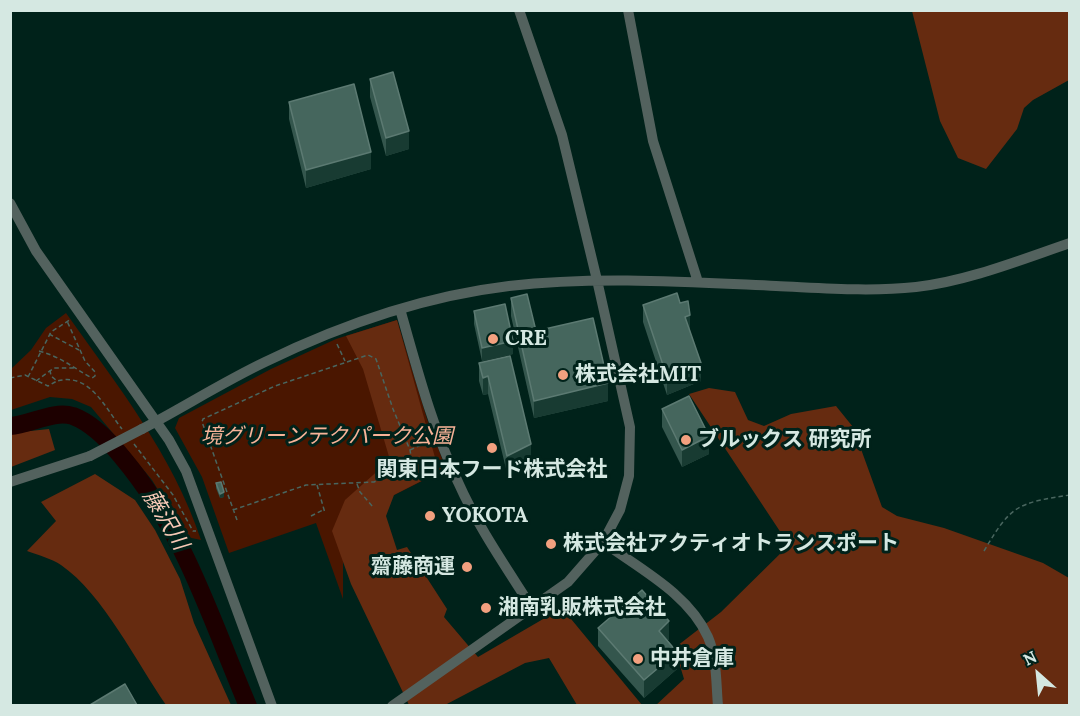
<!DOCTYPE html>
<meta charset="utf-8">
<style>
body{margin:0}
#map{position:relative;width:1080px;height:716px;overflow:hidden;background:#00221a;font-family:Lora,serif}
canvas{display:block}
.frame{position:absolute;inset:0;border:12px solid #d5e8e2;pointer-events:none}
.north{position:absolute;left:1008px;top:644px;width:60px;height:60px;-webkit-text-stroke:4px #00221a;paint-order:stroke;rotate:333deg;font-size:16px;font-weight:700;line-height:24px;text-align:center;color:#d5e8e2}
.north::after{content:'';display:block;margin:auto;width:21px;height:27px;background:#d5e8e2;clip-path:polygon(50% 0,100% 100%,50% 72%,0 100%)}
</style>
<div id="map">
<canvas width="1080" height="716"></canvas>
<div class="frame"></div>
<div class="north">N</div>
</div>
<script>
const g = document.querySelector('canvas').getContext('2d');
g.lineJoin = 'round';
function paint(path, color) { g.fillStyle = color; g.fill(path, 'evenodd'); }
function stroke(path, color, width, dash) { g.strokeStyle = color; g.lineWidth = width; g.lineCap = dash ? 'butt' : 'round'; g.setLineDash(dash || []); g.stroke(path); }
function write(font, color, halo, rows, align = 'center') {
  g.font = font + ' Lora,"Noto Sans JP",serif'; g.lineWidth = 6; g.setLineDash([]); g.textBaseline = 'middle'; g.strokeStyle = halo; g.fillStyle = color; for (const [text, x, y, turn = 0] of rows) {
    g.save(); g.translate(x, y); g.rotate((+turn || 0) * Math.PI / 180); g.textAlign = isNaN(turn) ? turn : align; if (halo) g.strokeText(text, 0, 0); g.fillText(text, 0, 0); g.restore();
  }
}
paint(new Path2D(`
 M 66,313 C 117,385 173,455 201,540 L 187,537 L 152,480 L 91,407 L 72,399 L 50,397 L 11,410 L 11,369 L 31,350 L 46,328 Z
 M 397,320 L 427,419 L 446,469 L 382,501 L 350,525 L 343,564 L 343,599 L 316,523 L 229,553 L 202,477 L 175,428 L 179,418 L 271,369 L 336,339 Z`), '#4a1600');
paint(new Path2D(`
 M 912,11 L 1069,11 L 1069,80 L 1033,100 L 1024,108 L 1017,129 L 986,169 L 958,158 L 940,121 Z
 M 397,320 L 439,472 L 394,495 L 386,516 L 397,550 L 407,547 L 447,609 L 444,617 L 478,657 L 562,608 L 642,705 L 577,705 L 549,658 L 525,663 L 445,705 L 409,705 L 351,584 L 332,531 L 345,500 L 390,460 L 363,369 L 346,336 Z
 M 709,388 L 735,392 L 748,420 L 764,426 L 791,414 L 836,406 L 853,427 L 882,507 L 897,516 L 944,528 L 1043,563 L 1069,578 L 1069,705 L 655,706 L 684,679 L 678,659 L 677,646 L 721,612 L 789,545 L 689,394 Z
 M 49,429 L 55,450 L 11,467 L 11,433 Z
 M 95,474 L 135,500 L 155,530 L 180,579 L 194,623 L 231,705 L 166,705 C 137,663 103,594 61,565 C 52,559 38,555 27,551 L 56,521 L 41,502 Z`), '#662b10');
stroke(new Path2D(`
 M 10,426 C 30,425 53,410 73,416 C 92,423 110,442 122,457 C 185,532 210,617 248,706`), '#1d0000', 18);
stroke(new Path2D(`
 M 49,334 L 79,350
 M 337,344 L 345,361
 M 39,351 C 61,357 72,367 92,378 L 95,376 L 95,372 L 85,361 L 67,321
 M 50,370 L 51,376 L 57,381 C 90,372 105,408 122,429
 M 28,377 L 51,332 L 71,319
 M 10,378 L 25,375 L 48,386 L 57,381
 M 36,381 L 54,368 L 74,368
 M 134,444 L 173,495 L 193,531 L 196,531
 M 410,450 L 430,441
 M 357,484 L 360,492 L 373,507
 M 317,485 L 325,513
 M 233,510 L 306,485 L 374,482 L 405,468 L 411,456 L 410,450 L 393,409 L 376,359 L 368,355 L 275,386 L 203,419 L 202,422 L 237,520
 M 311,516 L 323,510
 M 984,551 C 1011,505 1017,503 1070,495`), '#49665f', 1.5, [4.5, 3]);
stroke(new Path2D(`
 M 628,10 L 653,141 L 698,282
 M 10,203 L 36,251 L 169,440 L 186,471 L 272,706
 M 400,309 C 417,368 432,427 458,482 C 478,527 506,567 532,608
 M 142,429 C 184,407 223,382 265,362 C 341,325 425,296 509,286 C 598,276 687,282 776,286 C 822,288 869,292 916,287 C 968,281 1020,260 1070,243
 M 10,482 L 90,456
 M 603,542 C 640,569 689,594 708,637 C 717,658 716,683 718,706
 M 392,706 L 568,582 L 603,542 L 620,510 L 629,476 L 630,427 L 597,280 L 562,135 L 519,10`), '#53625e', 10);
stroke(new Path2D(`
 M 90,456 L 142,429`), '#53625e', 10);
paint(new Path2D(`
 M 370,79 L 409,149 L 386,156 L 370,97 Z
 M 289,102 L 371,169 L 306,188 L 289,119 Z
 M 511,298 L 536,331 L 608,401 L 534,418 L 511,316 Z
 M 643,305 L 690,330 L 701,381 L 667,395 L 643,322 Z
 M 474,311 L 513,354 L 482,361 L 474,324 Z
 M 510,356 L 531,462 L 507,473 L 488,394 L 483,395 L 479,381 L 479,363 Z
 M 662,409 L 709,454 L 682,467 L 662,427 Z
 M 216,483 L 224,497 L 220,498 L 216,488 Z
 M 598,628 L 669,639 L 667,641 L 677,669 L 644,698 L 598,646 Z`), '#34564d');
paint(new Path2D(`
 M 409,131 L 409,149 L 386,156 L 386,138 Z
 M 371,152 L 371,169 L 306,188 L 306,170 Z
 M 690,315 L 690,332 L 685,317 Z
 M 513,341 L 513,354 L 482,361 L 482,348 Z
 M 701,363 L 701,381 L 667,395 L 667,377 Z
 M 488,376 L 488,394 L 483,395 L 483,378 Z
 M 608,383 L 608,401 L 534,418 L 534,401 Z
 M 709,436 L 709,454 L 682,467 L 682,450 Z
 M 531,444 L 531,462 L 507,473 L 507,456 Z
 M 224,492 L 224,497 L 220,498 L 220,494 Z
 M 669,621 L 669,639 L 659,648 L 659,631 Z
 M 677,652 L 677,669 L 644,698 L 644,680 Z`), '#183b32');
const building = new Path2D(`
 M 393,72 L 409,131 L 386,138 L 370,79 Z
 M 354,84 L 371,152 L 306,170 L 289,102 Z
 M 677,293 L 680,303 L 688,301 L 690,315 L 685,317 L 701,363 L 667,377 L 643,305 Z
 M 527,294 L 536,331 L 593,318 L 608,383 L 534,401 L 511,298 Z
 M 505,304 L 513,341 L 482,348 L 474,311 Z
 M 510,356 L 531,444 L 507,456 L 488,376 L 483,378 L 479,363 Z
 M 689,396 L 709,436 L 682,450 L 662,409 Z
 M 221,482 L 224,492 L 220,494 L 216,483 Z
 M 642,590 L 669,621 L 659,631 L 677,652 L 644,680 L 598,628 Z
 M 125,684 L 137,705 L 90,705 Z`);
paint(building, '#45665d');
stroke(building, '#5c7a72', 1.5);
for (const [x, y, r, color] of [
 [493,339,6,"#f2a07f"],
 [563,375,6,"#f2a07f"],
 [686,440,6,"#f2a07f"],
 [492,448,6,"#f2a07f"],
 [430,516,6,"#f2a07f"],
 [551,544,6,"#f2a07f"],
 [467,567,6,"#f2a07f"],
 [486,608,6,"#f2a07f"],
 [638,659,6,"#f2a07f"]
]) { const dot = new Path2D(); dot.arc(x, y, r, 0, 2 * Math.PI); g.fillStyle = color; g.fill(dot); stroke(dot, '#00221a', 2); }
write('bold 21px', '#d5e8e2', '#00221a', [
 ["CRE",505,339],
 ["株式会社MIT",575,375],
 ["ブルックス 研究所",698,440],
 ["関東日本フード株式会社",492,470,"center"],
 ["YOKOTA",442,516],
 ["株式会社アクティオトランスポート",563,544],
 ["齋藤商運",455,567,"right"],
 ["湘南乳販株式会社",498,608],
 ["中井倉庫",650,659]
], 'left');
write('italic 21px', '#f7b398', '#00221a', [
 ["境グリーンテクパーク公園",327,437]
]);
write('italic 22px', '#f7c9b6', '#00221a', [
 ["藤沢川",165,520,59]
]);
</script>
